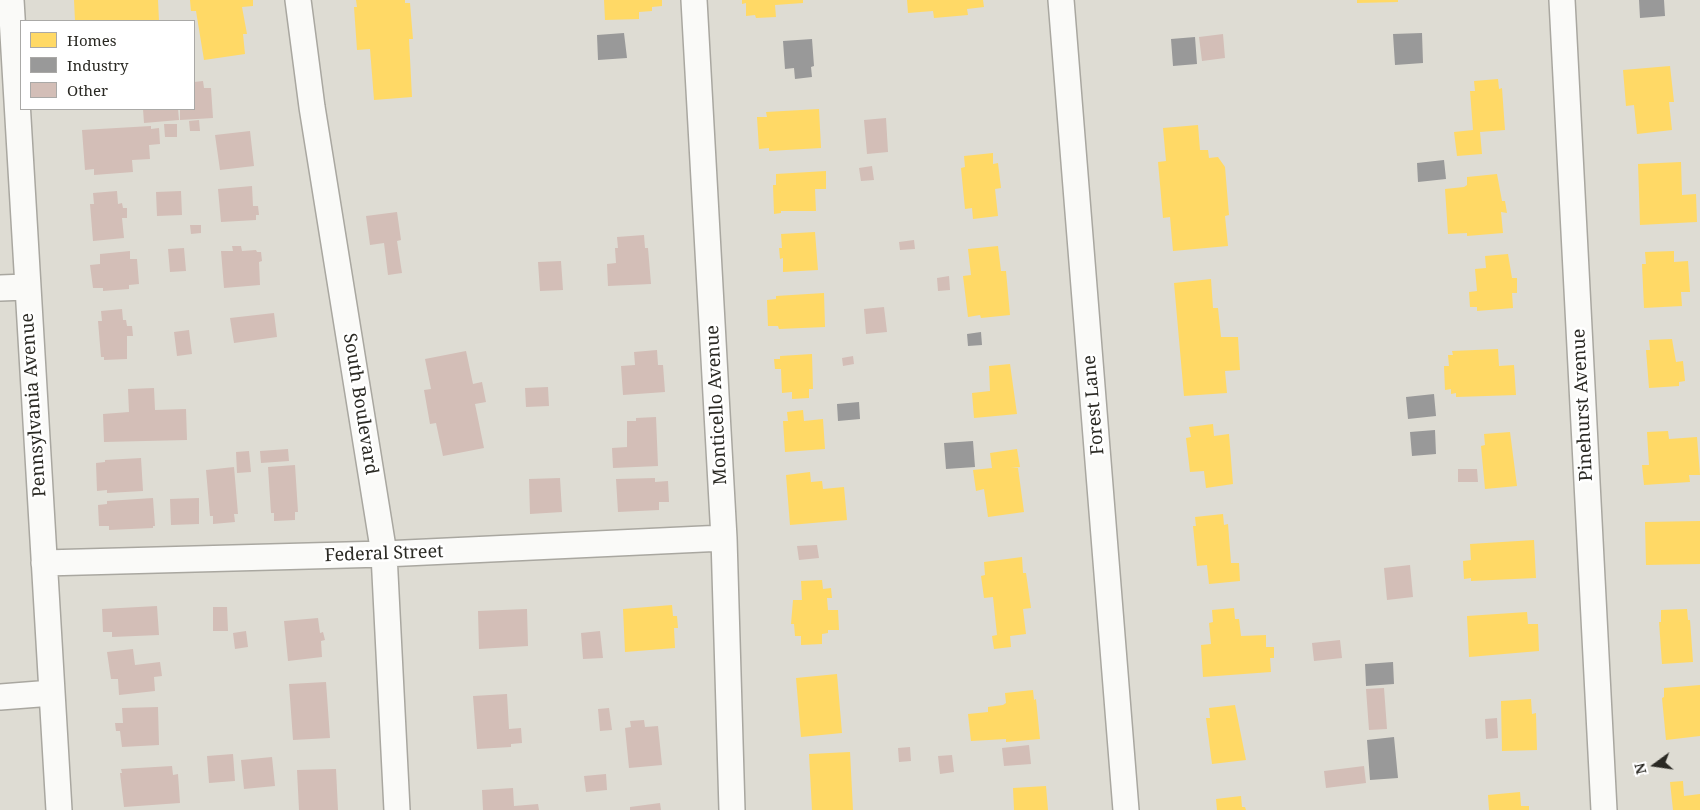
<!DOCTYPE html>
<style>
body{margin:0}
#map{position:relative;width:1700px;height:810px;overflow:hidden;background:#dedcd3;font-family:"Noto Serif",serif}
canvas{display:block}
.legend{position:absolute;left:20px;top:20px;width:175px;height:90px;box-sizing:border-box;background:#fff;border:1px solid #aaa9a7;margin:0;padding:6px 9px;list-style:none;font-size:15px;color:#2a2923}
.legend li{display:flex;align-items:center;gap:10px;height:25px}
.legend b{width:25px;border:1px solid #aaa9a7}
.north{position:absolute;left:1630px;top:740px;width:50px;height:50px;-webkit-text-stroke:4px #fff;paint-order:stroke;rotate:256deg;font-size:14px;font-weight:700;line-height:20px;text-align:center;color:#2a2923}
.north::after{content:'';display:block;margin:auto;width:18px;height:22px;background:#2a2923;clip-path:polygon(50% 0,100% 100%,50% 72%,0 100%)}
</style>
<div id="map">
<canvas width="1700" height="810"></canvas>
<ul class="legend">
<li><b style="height:14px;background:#ffd966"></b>Homes</li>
<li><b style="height:14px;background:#999"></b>Industry</li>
<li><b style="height:14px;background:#d3beb7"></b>Other</li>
</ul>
<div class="north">N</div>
</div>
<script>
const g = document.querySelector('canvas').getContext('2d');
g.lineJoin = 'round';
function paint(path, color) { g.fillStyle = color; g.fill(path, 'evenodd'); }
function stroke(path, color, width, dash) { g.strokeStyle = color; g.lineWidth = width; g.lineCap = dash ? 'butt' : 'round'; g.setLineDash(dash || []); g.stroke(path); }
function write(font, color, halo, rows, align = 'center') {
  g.font = font + ' "Noto Serif",serif'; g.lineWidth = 5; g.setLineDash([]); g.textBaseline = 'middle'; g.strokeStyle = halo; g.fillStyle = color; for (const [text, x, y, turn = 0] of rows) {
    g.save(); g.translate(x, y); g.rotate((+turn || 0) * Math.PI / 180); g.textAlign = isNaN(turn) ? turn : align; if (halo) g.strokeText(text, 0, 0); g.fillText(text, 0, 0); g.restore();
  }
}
paint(new Path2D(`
 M 74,0 L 158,0 L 159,21 L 75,21 Z
 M 190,0 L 253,0 L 253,6 L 242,7 L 247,34 L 243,34 L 245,54 L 204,60 L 196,11 L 191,11 Z
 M 356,0 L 405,0 L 405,3 L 410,3 L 413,39 L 409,39 L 412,97 L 374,100 L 370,49 L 357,50 L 354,7 L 357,7 Z
 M 604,0 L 662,0 L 662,6 L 652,7 L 652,11 L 639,12 L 639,19 L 605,20 Z
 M 742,0 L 803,0 L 803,3 L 775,5 L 776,17 L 756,18 L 755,15 L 746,16 L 746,3 L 742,4 Z
 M 907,0 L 983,0 L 984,7 L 967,9 L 968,15 L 934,18 L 933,11 L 908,13 Z
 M 1357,0 L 1398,0 L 1398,2 L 1357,3 Z
 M 1670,66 L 1674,102 L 1669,102 L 1672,130 L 1637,134 L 1634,105 L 1626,106 L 1623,70 Z
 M 1498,79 L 1499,89 L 1502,88 L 1505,130 L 1480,132 L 1482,154 L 1457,156 L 1454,132 L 1473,130 L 1470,91 L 1475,91 L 1474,81 Z
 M 819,109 L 821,148 L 769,151 L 769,148 L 759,149 L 757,117 L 767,117 L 766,112 Z
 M 1198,125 L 1200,150 L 1208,150 L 1209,158 L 1218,157 L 1225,167 L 1229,215 L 1225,216 L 1228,246 L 1173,251 L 1170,217 L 1163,218 L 1158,162 L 1166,161 L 1163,128 Z
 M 993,153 L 993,164 L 998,163 L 1001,188 L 995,189 L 998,216 L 973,219 L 972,208 L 965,209 L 961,168 L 965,167 L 964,156 Z
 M 1681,162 L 1682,195 L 1696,194 L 1697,222 L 1640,225 L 1638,164 Z
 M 826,171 L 826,189 L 815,189 L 816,211 L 781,211 L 781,213 L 774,214 L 773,185 L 776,185 L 776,174 Z
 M 1497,174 L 1502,201 L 1505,201 L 1507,213 L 1501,212 L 1503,233 L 1467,236 L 1467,233 L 1448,234 L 1445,189 L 1464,187 L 1467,185 L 1467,177 Z
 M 815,232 L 818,270 L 783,272 L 783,258 L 780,259 L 779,248 L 782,248 L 781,234 Z
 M 998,246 L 1001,271 L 1006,271 L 1010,315 L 981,318 L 980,315 L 968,317 L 963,276 L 971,275 L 968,249 Z
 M 1674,251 L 1674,262 L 1688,261 L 1690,292 L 1681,292 L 1682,306 L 1644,308 L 1642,264 L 1646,264 L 1645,252 Z
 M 1508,254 L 1512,278 L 1517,278 L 1517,293 L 1512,293 L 1513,308 L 1477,311 L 1477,307 L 1470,307 L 1469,292 L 1477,291 L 1475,269 L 1486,268 L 1485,256 Z
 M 1211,279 L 1213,308 L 1218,308 L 1221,337 L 1238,337 L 1240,370 L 1225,371 L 1227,393 L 1184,396 L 1174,283 Z
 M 824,293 L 825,327 L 779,329 L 778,326 L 768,326 L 767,300 L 776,299 L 776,296 Z
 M 1672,339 L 1676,362 L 1683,361 L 1685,381 L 1679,382 L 1679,386 L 1649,388 L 1646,350 L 1650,350 L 1649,340 Z
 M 1498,349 L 1499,366 L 1514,365 L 1516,395 L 1456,397 L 1456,393 L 1451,394 L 1451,389 L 1445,390 L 1444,366 L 1449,366 L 1448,355 L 1453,355 L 1452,351 Z
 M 812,354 L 813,389 L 809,389 L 809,398 L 792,399 L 792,392 L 782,393 L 781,369 L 775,369 L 774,359 L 780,359 L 780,356 Z
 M 1010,364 L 1017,414 L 974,418 L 972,393 L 990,391 L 989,366 Z
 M 803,410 L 804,421 L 823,419 L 825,449 L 785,452 L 783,421 L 788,421 L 787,412 Z
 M 1213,424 L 1214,436 L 1229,434 L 1233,484 L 1206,488 L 1204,471 L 1190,472 L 1186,438 L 1191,437 L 1189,427 Z
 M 1668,431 L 1669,439 L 1697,437 L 1700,475 L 1689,475 L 1690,482 L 1644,485 L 1642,465 L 1649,465 L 1647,432 Z
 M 1510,432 L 1517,486 L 1485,489 L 1481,446 L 1485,445 L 1484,434 Z
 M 1017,449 L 1020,467 L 1011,468 L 1018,468 L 1024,512 L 988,517 L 984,489 L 976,491 L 973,470 L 992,468 L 990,453 Z
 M 810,472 L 811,482 L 822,481 L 823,489 L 844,487 L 847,520 L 790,525 L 786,475 Z
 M 1223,514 L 1224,525 L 1228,524 L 1231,563 L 1239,563 L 1240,581 L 1209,584 L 1207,565 L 1197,566 L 1193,526 L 1196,526 L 1195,517 Z
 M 1700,521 L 1700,564 L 1646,565 L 1645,522 Z
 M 1534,540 L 1536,578 L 1471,581 L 1471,578 L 1464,579 L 1463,561 L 1471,560 L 1470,544 Z
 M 1022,557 L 1023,573 L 1026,573 L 1031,608 L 1023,609 L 1026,634 L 1010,636 L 1011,647 L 994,649 L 992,636 L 997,635 L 993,597 L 984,598 L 981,576 L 985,575 L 984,562 Z
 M 822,580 L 823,589 L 831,588 L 832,598 L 827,598 L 828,610 L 838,610 L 839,630 L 828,630 L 828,633 L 822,634 L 822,644 L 801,645 L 801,636 L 795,636 L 794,624 L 791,624 L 793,600 L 802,600 L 801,581 Z
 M 672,605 L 673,616 L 677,616 L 678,628 L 674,628 L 675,648 L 625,652 L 623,609 Z
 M 1234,608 L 1235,619 L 1239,619 L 1241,636 L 1266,635 L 1266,647 L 1274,647 L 1274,658 L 1270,658 L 1271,672 L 1203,677 L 1201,645 L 1211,644 L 1209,623 L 1213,622 L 1212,610 Z
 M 1687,609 L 1688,620 L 1690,620 L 1693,662 L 1662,664 L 1659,622 L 1661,622 L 1661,610 Z
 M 1527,612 L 1528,624 L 1538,624 L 1539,651 L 1469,657 L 1467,616 Z
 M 837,674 L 842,733 L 801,737 L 796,678 Z
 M 1700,685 L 1700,736 L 1666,740 L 1662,698 L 1664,697 L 1664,688 Z
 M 1033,690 L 1034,700 L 1036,699 L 1040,739 L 1006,742 L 1006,739 L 971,741 L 968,714 L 988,712 L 988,707 L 1003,705 L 1006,703 L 1005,693 Z
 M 1531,699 L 1532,714 L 1536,713 L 1537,750 L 1502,751 L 1501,701 Z
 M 1235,705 L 1246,760 L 1212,764 L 1206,718 L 1210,718 L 1209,708 Z
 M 850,752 L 853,810 L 812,810 L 809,754 Z
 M 1683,781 L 1684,796 L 1700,794 L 1700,810 L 1673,810 L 1670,782 Z
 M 1046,786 L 1048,810 L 1014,810 L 1013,788 Z
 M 1520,792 L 1521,806 L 1529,806 L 1529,810 L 1489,810 L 1488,795 Z
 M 1241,796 L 1242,807 L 1245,807 L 1246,810 L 1217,810 L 1216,799 Z`), '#ffd966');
paint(new Path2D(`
 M 1639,0 L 1664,0 L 1665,16 L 1640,18 Z
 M 624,33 L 627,58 L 598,60 L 597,35 Z
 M 1422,33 L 1423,63 L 1395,65 L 1393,34 Z
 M 1195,37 L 1197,64 L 1173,66 L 1171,39 Z
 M 812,39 L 814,66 L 811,67 L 812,77 L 795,79 L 794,68 L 785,69 L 783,41 Z
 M 1444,160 L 1446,179 L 1418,182 L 1417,163 Z
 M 981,332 L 982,345 L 968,346 L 967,334 Z
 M 1434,394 L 1436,416 L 1408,419 L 1406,397 Z
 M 859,402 L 860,419 L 838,421 L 837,404 Z
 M 1435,430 L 1436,454 L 1412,456 L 1410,432 Z
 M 973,441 L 975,467 L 946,469 L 944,443 Z
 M 1393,662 L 1394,684 L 1366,686 L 1365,664 Z
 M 1394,737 L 1398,778 L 1370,780 L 1367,740 Z`), '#999');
paint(new Path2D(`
 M 1223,34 L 1225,58 L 1202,61 L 1199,37 Z
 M 203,81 L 204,88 L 211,88 L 213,118 L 180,120 L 180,109 L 194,109 L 194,82 Z
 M 143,109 L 178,109 L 179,120 L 144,123 Z
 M 886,118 L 888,152 L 867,154 L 864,120 Z
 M 199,120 L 200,131 L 190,131 L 189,121 Z
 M 164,124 L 177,124 L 177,137 L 165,137 Z
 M 151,126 L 151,129 L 159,128 L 160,144 L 149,145 L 150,159 L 132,160 L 133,172 L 94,175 L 94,169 L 85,170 L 82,130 Z
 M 250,131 L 254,166 L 220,170 L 215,135 Z
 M 872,166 L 874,180 L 861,181 L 859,168 Z
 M 252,186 L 253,206 L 258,206 L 259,215 L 256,215 L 256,220 L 221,222 L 218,189 Z
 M 117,191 L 118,204 L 122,203 L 123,208 L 127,208 L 127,218 L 122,218 L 124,238 L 93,241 L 90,204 L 94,204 L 93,193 Z
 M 181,191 L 182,215 L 157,216 L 156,192 Z
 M 397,212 L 401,240 L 397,241 L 402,273 L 388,275 L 384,243 L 370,245 L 366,216 Z
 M 190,225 L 201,225 L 201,233 L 191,234 Z
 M 644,235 L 645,248 L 648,248 L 651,284 L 608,286 L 607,264 L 616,263 L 615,248 L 618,248 L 617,237 Z
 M 914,240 L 915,249 L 900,250 L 899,242 Z
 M 232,246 L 241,246 L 242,251 L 256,250 L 257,252 L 261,252 L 262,261 L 259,262 L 260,285 L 224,288 L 221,251 L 233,251 Z
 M 184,248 L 186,271 L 170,272 L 168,249 Z
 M 130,251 L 130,259 L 137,259 L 139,284 L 129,285 L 129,289 L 103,291 L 103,288 L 93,288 L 90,265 L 100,264 L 100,254 Z
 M 561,261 L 563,290 L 540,291 L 538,262 Z
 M 949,276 L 950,290 L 938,291 L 937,278 Z
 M 884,307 L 887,332 L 866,334 L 864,309 Z
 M 122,309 L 123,320 L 126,320 L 127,326 L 132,326 L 133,336 L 127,336 L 127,359 L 104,360 L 104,357 L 101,357 L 98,321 L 102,321 L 101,311 Z
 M 274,313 L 277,337 L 234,343 L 230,318 Z
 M 189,330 L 192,354 L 177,356 L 174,332 Z
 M 657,350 L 658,365 L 663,365 L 665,392 L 623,395 L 621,366 L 635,365 L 634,352 Z
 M 466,351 L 473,384 L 482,382 L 486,402 L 475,404 L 484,448 L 443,456 L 436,423 L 430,424 L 424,390 L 431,389 L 425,359 Z
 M 853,356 L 854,364 L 843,366 L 842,358 Z
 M 548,387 L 549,406 L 526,407 L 525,388 Z
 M 154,388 L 155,410 L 186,409 L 187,440 L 104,442 L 103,414 L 129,412 L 128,389 Z
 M 656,417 L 658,466 L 613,468 L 612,448 L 627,447 L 627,421 L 636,421 L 636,418 Z
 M 288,449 L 289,461 L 261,463 L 260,451 Z
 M 249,451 L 251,472 L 237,473 L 236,452 Z
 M 141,458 L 143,491 L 107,493 L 107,490 L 97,491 L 96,463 L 105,462 L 105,460 Z
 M 295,465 L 298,512 L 295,512 L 295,520 L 274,521 L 274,513 L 271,513 L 268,467 Z
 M 234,467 L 238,514 L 234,514 L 235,522 L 213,524 L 213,516 L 210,516 L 206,470 Z
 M 1458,469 L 1477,469 L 1478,482 L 1458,482 Z
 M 560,478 L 562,512 L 530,514 L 529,479 Z
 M 655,478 L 655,482 L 668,481 L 669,502 L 659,502 L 659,510 L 618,512 L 616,479 Z
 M 153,498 L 155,526 L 153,526 L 153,528 L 109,530 L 109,526 L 99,526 L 98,505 L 107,504 L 107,501 Z
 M 199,498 L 199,524 L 171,525 L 170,499 Z
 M 817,545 L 819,558 L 799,560 L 797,546 Z
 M 1410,565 L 1413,597 L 1387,600 L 1384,568 Z
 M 157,606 L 159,635 L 112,637 L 112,632 L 103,632 L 102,609 Z
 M 213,607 L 227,607 L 228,631 L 213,631 Z
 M 527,609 L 528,646 L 479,649 L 478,611 Z
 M 318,618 L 320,633 L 323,632 L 325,640 L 321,641 L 322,657 L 288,661 L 284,621 Z
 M 246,631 L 248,647 L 235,649 L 233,633 Z
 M 600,631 L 603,658 L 583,659 L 581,633 Z
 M 1340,640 L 1342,658 L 1314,661 L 1312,643 Z
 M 133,649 L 135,665 L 160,662 L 162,676 L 154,677 L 155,691 L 119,695 L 118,679 L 111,679 L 107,652 Z
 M 326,682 L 330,738 L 293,740 L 289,684 Z
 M 1384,688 L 1387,729 L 1369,730 L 1366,689 Z
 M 507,694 L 509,729 L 521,728 L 522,743 L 511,744 L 511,747 L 477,749 L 473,696 Z
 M 158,707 L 159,745 L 122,747 L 120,731 L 116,731 L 115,723 L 123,723 L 122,708 Z
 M 609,708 L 612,730 L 600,731 L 598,709 Z
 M 1497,718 L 1498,738 L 1486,739 L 1485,719 Z
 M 644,720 L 645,727 L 658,726 L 662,765 L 629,768 L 625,728 L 631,727 L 630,721 Z
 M 1029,745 L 1031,764 L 1004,766 L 1002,748 Z
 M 910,747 L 911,761 L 899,762 L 898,748 Z
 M 233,754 L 235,781 L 209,783 L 207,756 Z
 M 952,755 L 954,772 L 940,774 L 938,756 Z
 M 272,757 L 275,786 L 244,789 L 241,760 Z
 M 172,766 L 173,775 L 178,774 L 180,803 L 124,807 L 120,773 L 122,773 L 121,769 Z
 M 1364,766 L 1366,783 L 1326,788 L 1324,771 Z
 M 336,769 L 338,810 L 299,810 L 297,770 Z
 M 606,774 L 607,790 L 586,792 L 584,776 Z
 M 513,788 L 514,806 L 538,804 L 539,810 L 483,810 L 482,790 Z
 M 660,803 L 661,810 L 630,810 L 630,807 Z`), '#d3beb7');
const street = new Path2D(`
 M 11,0 L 59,810
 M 298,0 L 312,107 L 384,554 L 397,810
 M 694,0 L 724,538 L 732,810
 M 1061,0 L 1126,810
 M 1562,0 L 1604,810
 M 0,288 L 26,287
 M 44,563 L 384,554 L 724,538
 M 0,697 L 52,693`);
stroke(street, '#a9a7a0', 28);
stroke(street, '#fafaf8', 25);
write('18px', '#2a2923', '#fff', [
 ["South Boulevard",360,404,81],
 ["Pennsylvania Avenue",34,405,-94],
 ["Monticello Avenue",717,405,-93],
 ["Forest Lane",1094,405,-95],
 ["Pinehurst Avenue",1583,405,-93],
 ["Federal Street",384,554,-2]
]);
</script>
